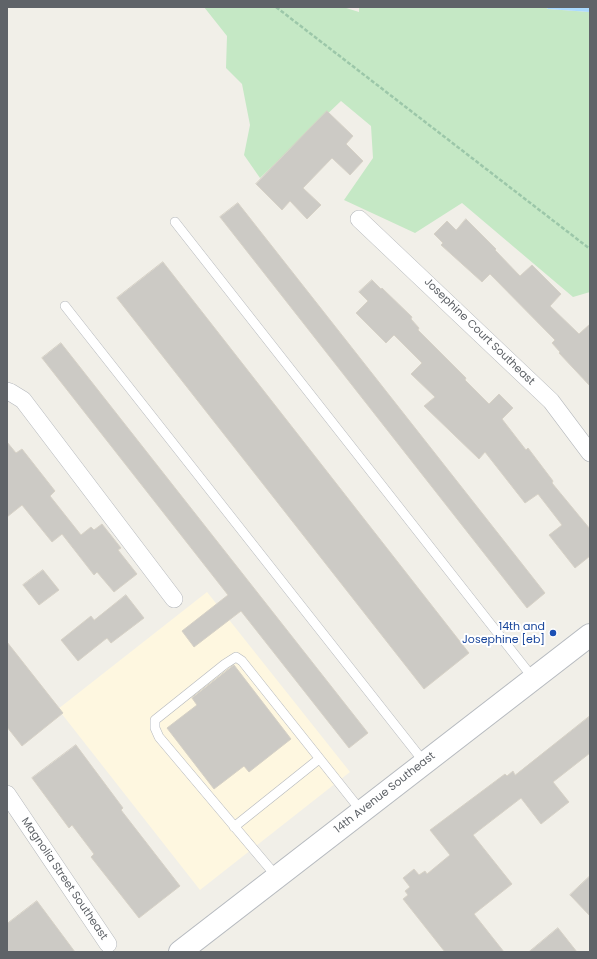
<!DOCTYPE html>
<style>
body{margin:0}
#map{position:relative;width:597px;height:959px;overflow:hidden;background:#f1efe8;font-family:Poppins,sans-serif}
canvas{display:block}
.frame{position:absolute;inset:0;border:8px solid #5f6368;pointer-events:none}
</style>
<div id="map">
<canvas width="597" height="959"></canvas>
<div class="frame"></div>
</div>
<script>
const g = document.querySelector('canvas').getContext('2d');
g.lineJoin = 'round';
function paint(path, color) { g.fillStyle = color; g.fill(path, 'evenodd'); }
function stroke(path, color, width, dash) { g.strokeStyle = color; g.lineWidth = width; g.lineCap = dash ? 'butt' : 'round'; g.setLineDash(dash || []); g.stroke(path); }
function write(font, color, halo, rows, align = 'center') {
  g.font = font + ' Poppins,sans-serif'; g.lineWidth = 4; g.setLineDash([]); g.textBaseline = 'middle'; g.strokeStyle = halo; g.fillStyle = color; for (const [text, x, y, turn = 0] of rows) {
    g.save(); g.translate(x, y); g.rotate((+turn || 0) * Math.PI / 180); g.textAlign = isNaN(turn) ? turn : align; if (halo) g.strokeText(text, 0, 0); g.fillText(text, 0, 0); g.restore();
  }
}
paint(new Path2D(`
 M 207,592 L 350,772 L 200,890 L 58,709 Z`), '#fef7e0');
paint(new Path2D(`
 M 204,7 L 343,7 L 359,12 L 359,7 L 545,7 L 548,9 L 590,12 L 590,292 L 573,297 L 462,203 L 415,233 L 344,200 L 373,158 L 371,126 L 341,101 L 260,178 L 244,155 L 250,125 L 242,84 L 226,68 L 227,36 Z`), '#c5e8c5');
paint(new Path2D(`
 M 545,7 L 590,7 L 590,12 L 548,9 Z`), '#aadaff');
const building = new Path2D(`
 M 327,111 L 353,136 L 346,144 L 363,161 L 350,175 L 332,158 L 303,188 L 321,205 L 307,219 L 290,201 L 282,210 L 256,184 Z
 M 238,203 L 545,593 L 527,608 L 220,217 Z
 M 466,219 L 496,249 L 495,250 L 520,276 L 532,265 L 561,294 L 550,306 L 579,334 L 590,324 L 590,386 L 559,353 L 560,352 L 552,343 L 555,340 L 490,274 L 482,282 L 441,245 L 443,243 L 434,234 L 447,221 L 456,230 Z
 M 163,262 L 469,653 L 424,689 L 117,298 Z
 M 372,280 L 381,289 L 382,288 L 412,317 L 411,319 L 419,328 L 418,330 L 466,378 L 465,380 L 489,404 L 499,394 L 513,408 L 502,419 L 526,450 L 528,448 L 553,481 L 552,483 L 590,529 L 590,556 L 575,568 L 549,535 L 562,525 L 538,494 L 525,503 L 485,452 L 479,459 L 424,406 L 435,397 L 411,374 L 422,363 L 394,335 L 386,343 L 356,313 L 368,301 L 359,292 Z
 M 61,343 L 368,733 L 349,748 L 241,611 L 194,647 L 182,631 L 228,595 L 42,358 Z
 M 7,442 L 16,453 L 22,449 L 55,491 L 50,496 L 81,535 L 91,527 L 94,530 L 102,524 L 121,548 L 118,550 L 137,574 L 114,592 L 97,572 L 94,575 L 62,534 L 52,542 L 22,505 L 7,517 Z
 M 43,570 L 59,590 L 39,605 L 23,585 Z
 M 126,595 L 144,618 L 111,643 L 107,638 L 78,661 L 61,640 L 91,616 L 94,620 Z
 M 7,642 L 63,713 L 22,746 L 7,727 Z
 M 234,665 L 291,739 L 249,772 L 244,766 L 214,789 L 167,728 L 197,705 L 192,698 Z
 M 590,716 L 590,753 L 553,782 L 569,802 L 541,824 L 521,798 L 473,835 L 512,884 L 474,914 L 504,952 L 445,952 L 403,899 L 408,895 L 405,891 L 410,887 L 403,878 L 414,869 L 419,875 L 425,871 L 427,874 L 450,855 L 430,830 L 505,774 L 507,776 L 513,771 L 515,775 Z
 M 76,745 L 123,808 L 121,810 L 180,886 L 139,918 L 91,857 L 94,854 L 72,825 L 69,828 L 32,778 Z
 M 590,876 L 590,916 L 570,895 Z
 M 37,901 L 75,952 L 7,952 L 7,924 Z
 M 558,928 L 577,952 L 529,952 Z`);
paint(building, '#cccac5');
stroke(building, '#d6d1c6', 1);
const lane = new Path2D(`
 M 175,222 L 533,678
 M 65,306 L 424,762
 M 234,827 L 319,759
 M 277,877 L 159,737 L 155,728 L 155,720 L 225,664 L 236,657 L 242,661 L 362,812`);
const street = new Path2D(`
 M 359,219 L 551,401 L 590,453
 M 7,391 L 10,392 L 23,400 L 174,599
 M 7,794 L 108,944`);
const secondary = new Path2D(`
 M 180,952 L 590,635`);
stroke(lane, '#b5b8bc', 10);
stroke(street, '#b5b8bc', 18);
stroke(secondary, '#b6babf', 24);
stroke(new Path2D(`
 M 276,7 L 590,249`), '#9cc7a9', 2.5, [4, 2]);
stroke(lane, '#fff', 9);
stroke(street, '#fff', 17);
stroke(secondary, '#fff', 22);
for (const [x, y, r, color] of [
 [553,633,4,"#1a4fb4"]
]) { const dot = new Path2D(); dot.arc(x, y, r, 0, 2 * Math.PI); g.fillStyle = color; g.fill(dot); stroke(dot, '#fff', 1.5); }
write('11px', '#5f6368', '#fff', [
 ["Josephine Court Southeast",479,332,44],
 ["14th Avenue Southeast",385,793,-38],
 ["Magnolia Street Southeast",64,879,56]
]);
write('11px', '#164399', '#fff', [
 ["14th and",545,627],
 ["Josephine [eb]",545,640]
], 'right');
</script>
